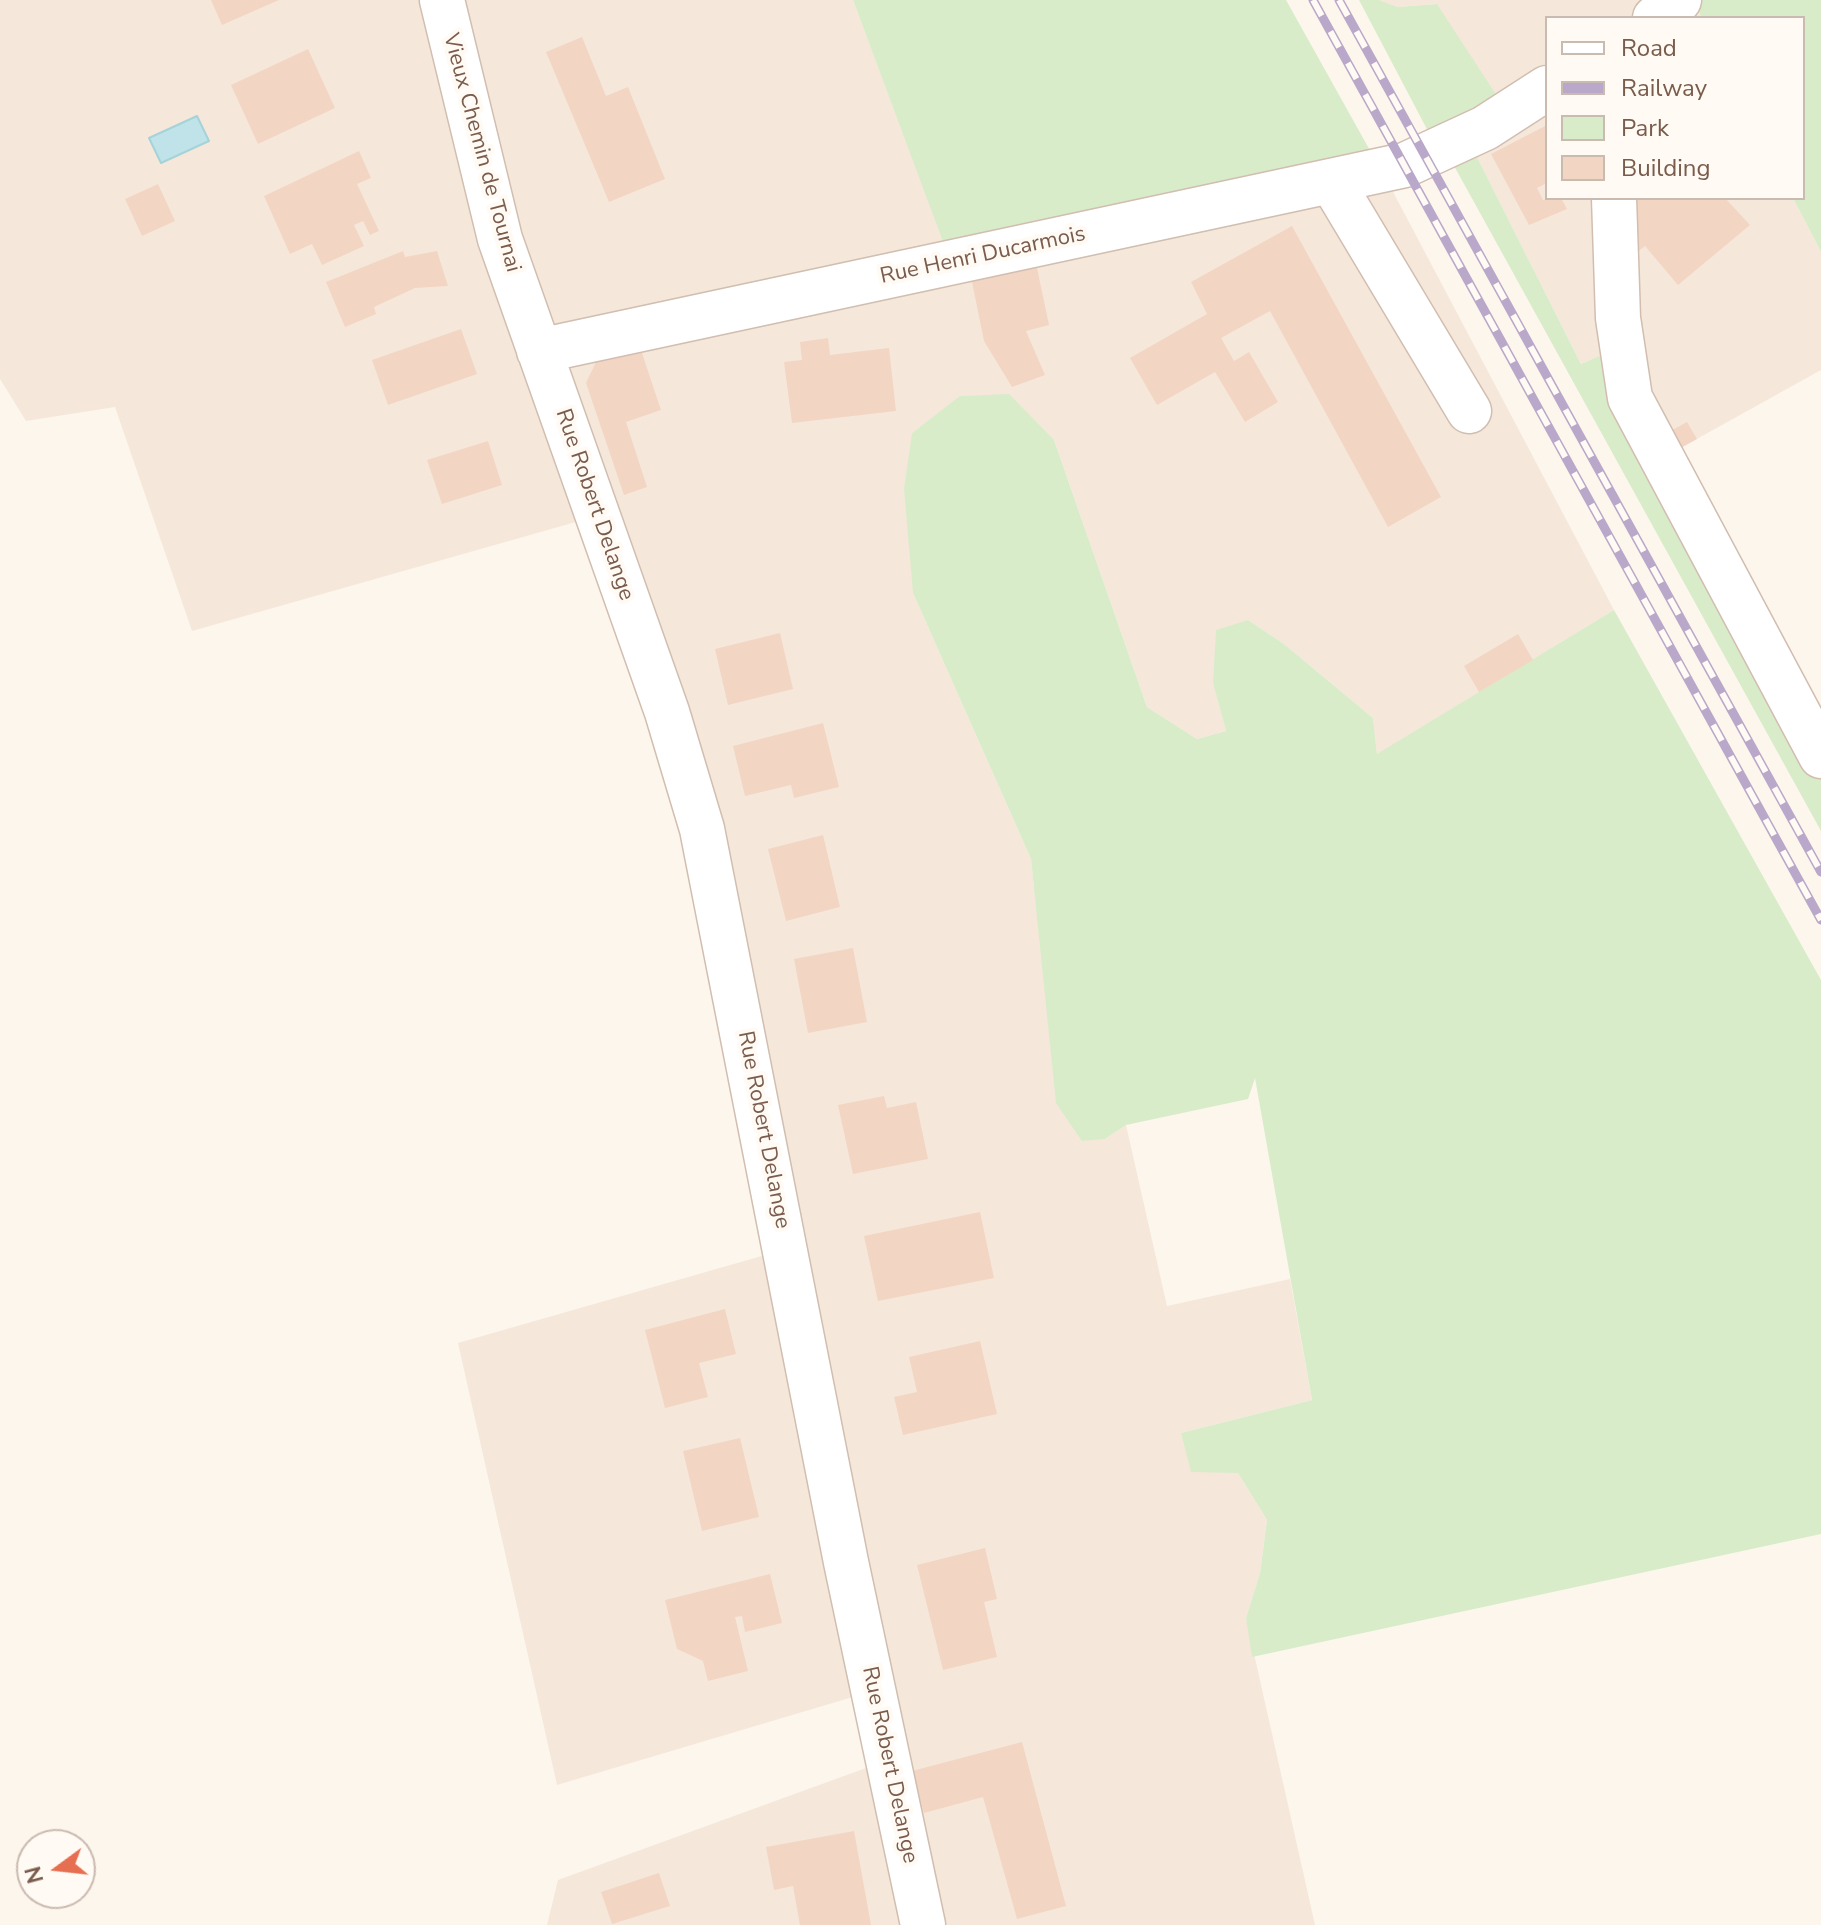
<!DOCTYPE html>
<style>
body{margin:0}
#map{position:relative;width:1821px;height:1925px;overflow:hidden;background:#fdf6ec;font-family:"Nunito Sans",sans-serif}
canvas{display:block}
.legend{position:absolute;left:1545px;top:16px;width:260px;height:184px;box-sizing:border-box;background:#fffaf3;border:2px solid #cabbb1;margin:0;padding:10px 14px;list-style:none;font-size:24px;color:#7a5c4d}
.legend li{display:flex;align-items:center;gap:16px;height:40px}
.legend b{width:40px;border:2px solid #cabbb1}
.north{position:absolute;left:16px;top:1829px;width:80px;height:80px;box-sizing:border-box;background:#fffaf3;border:2px solid #cabbb1;border-radius:50%;rotate:255deg;font-size:22px;font-weight:700;line-height:32px;text-align:center;color:#7a5c4d}
.north::after{content:'';display:block;margin:auto;width:28px;height:36px;background:#e76f51;clip-path:polygon(50% 0,100% 100%,50% 72%,0 100%)}
</style>
<div id="map">
<canvas width="1821" height="1925"></canvas>
<ul class="legend">
<li><b style="height:10px;background:#fff"></b>Road</li>
<li><b style="height:10px;background:#b9a8c9"></b>Railway</li>
<li><b style="height:22px;background:#d8ecc9"></b>Park</li>
<li><b style="height:22px;background:#f3d5c3"></b>Building</li>
</ul>
<div class="north">N</div>
</div>
<script>
const g = document.querySelector('canvas').getContext('2d');
g.lineJoin = 'round';
function paint(path, color) { g.fillStyle = color; g.fill(path, 'evenodd'); }
function stroke(path, color, width, dash) { g.strokeStyle = color; g.lineWidth = width; g.lineCap = dash ? 'butt' : 'round'; g.setLineDash(dash || []); g.stroke(path); }
function write(font, color, halo, rows, align = 'center') {
  g.font = font + ' "Nunito Sans",sans-serif'; g.lineWidth = 8; g.setLineDash([]); g.textBaseline = 'middle'; g.strokeStyle = halo; g.fillStyle = color; for (const [text, x, y, turn = 0] of rows) {
    g.save(); g.translate(x, y); g.rotate((+turn || 0) * Math.PI / 180); g.textAlign = isNaN(turn) ? turn : align; if (halo) g.strokeText(text, 0, 0); g.fillText(text, 0, 0); g.restore();
  }
}
paint(new Path2D(`
 M 0,0 L 853,0 L 952,263 L 1391,188 L 1614,610 L 1377,755 L 1373,718 L 1284,644 L 1248,620 L 1213,682 L 1226,731 L 1197,739 L 1147,707 L 1054,440 L 960,397 L 912,433 L 913,593 L 1031,859 L 1034,887 L 1105,1139 L 1126,1125 L 1167,1306 L 1290,1279 L 1312,1400 L 1181,1433 L 1238,1473 L 1267,1520 L 1260,1573 L 1246,1618 L 1315,1925 L 547,1925 L 558,1880 L 888,1760 L 873,1691 L 557,1785 L 458,1343 L 786,1249 L 728,947 L 597,516 L 192,631 L 115,407 L 26,421 L 0,379 Z
 M 1379,0 L 1693,0 L 1702,18 L 1547,18 L 1547,198 L 1793,198 L 1821,252 L 1821,370 L 1677,450 L 1610,352 L 1581,364 L 1475,153 L 1437,4 L 1398,7 Z`), '#f5e8da');
paint(new Path2D(`
 M 853,0 L 1286,0 L 1372,154 L 951,263 Z
 M 1359,0 L 1379,0 L 1398,7 L 1437,4 L 1508,113 L 1429,133 Z
 M 1693,0 L 1821,0 L 1821,252 L 1793,198 L 1803,198 L 1803,18 L 1702,18 Z
 M 1475,153 L 1581,364 L 1611,351 L 1821,756 L 1821,831 L 1453,164 Z
 M 1009,394 L 1054,440 L 1147,707 L 1197,739 L 1226,731 L 1213,683 L 1216,630 L 1248,620 L 1284,644 L 1373,718 L 1377,754 L 1614,610 L 1821,980 L 1821,1534 L 1252,1657 L 1246,1618 L 1260,1573 L 1267,1520 L 1238,1473 L 1191,1472 L 1181,1433 L 1312,1400 L 1255,1078 L 1248,1099 L 1126,1125 L 1105,1139 L 1082,1141 L 1056,1103 L 1031,859 L 913,593 L 904,489 L 912,433 L 960,396 Z`), '#d8ecc9');
const water = new Path2D(`
 M 197,116 L 209,141 L 161,163 L 149,138 Z`);
paint(water, '#bfe3e8');
stroke(water, '#a5d3da', 2);
paint(new Path2D(`
 M 211,0 L 279,0 L 222,25 Z
 M 582,37 L 606,96 L 628,87 L 665,179 L 609,202 L 546,52 Z
 M 308,49 L 335,108 L 258,144 L 231,85 Z
 M 1547,125 L 1547,183 L 1537,188 L 1543,200 L 1561,198 L 1567,209 L 1529,225 L 1491,154 Z
 M 359,151 L 371,178 L 357,184 L 379,231 L 370,235 L 363,221 L 354,225 L 364,246 L 322,265 L 312,244 L 290,254 L 264,196 Z
 M 158,184 L 175,221 L 142,236 L 125,199 Z
 M 1618,198 L 1725,198 L 1750,225 L 1678,285 L 1645,246 L 1626,261 Z
 M 1292,226 L 1441,497 L 1388,527 L 1270,311 L 1221,338 L 1234,361 L 1249,352 L 1278,402 L 1245,422 L 1215,372 L 1157,405 L 1130,358 L 1207,314 L 1191,282 Z
 M 403,251 L 405,257 L 437,251 L 448,286 L 415,288 L 374,307 L 376,314 L 345,327 L 326,282 Z
 M 1036,263 L 1049,325 L 1026,331 L 1045,375 L 1012,387 L 984,341 L 971,277 Z
 M 461,329 L 477,374 L 388,405 L 372,360 Z
 M 828,338 L 830,355 L 889,348 L 896,411 L 792,423 L 784,362 L 802,360 L 800,342 Z
 M 640,347 L 661,410 L 626,422 L 647,487 L 624,495 L 586,383 L 596,362 Z
 M 1687,422 L 1697,439 L 1677,450 L 1667,433 Z
 M 488,441 L 502,485 L 442,504 L 427,460 Z
 M 780,633 L 793,689 L 728,705 L 715,649 Z
 M 1518,634 L 1533,660 L 1479,692 L 1464,666 Z
 M 823,723 L 839,787 L 794,798 L 791,785 L 745,796 L 733,746 Z
 M 823,835 L 840,907 L 786,921 L 768,849 Z
 M 853,948 L 867,1022 L 808,1033 L 794,959 Z
 M 884,1096 L 887,1108 L 916,1102 L 928,1159 L 853,1174 L 838,1105 Z
 M 980,1212 L 994,1278 L 878,1301 L 864,1236 Z
 M 725,1309 L 736,1354 L 699,1363 L 708,1397 L 665,1408 L 645,1330 Z
 M 980,1341 L 997,1414 L 903,1435 L 894,1397 L 917,1392 L 909,1357 Z
 M 740,1438 L 759,1517 L 702,1531 L 683,1451 Z
 M 985,1548 L 997,1599 L 984,1602 L 997,1657 L 943,1670 L 917,1565 Z
 M 770,1574 L 782,1623 L 745,1632 L 742,1616 L 735,1617 L 748,1671 L 708,1681 L 703,1661 L 677,1649 L 665,1600 Z
 M 1022,1742 L 1066,1906 L 1017,1919 L 983,1797 L 924,1813 L 912,1771 Z
 M 854,1831 L 871,1925 L 800,1925 L 793,1886 L 774,1890 L 766,1847 Z
 M 659,1873 L 670,1906 L 612,1924 L 601,1892 Z`), '#f3d5c3');
const minor = new Path2D(`
 M 442,0 L 500,239 L 667,712 L 702,829 L 846,1562 L 923,1925
 M 1655,18 L 1679,0
 M 1332,182 L 1469,411
 M 1614,198 L 1618,318 L 1630,398 L 1821,756
 M 539,351 L 1405,165 L 1485,128 L 1547,88`);
stroke(minor, '#d1beb0', 47);
stroke(minor, '#fff', 44);
const rail = new Path2D(`
 M 1313,0 L 1821,920
 M 1339,0 L 1821,872`);
stroke(rail, '#b9a8c9', 9);
stroke(rail, '#fffaf3', 6, [18]);
write('22px', '#7a5c4d', '#fffaf3', [
 ["Vieux Chemin de Tournai",481,153,75],
 ["Rue Henri Ducarmois",983,256,-12],
 ["Rue Robert Delange",594,505,71],
 ["Rue Robert Delange",763,1130,79],
 ["Rue Robert Delange",889,1765,78]
]);
</script>
